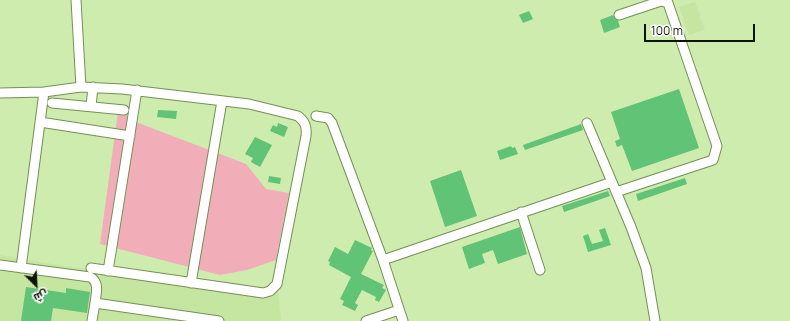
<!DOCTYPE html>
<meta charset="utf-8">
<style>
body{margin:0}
#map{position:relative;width:790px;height:321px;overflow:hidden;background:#ceecae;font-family:Manrope,Cairo,sans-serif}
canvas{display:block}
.north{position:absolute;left:16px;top:265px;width:40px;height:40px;-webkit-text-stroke:3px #fff;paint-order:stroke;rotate:156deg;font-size:11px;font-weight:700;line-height:16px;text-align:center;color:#0a1401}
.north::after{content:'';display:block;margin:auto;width:14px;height:18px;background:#0a1401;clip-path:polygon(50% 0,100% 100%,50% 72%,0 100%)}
.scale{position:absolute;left:644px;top:24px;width:111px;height:18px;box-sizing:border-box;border:2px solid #0a1401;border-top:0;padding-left:5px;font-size:12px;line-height:14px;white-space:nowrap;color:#0a1401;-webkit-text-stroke:3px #fff;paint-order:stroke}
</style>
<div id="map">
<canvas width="790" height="321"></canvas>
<div class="north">ش</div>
<div class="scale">100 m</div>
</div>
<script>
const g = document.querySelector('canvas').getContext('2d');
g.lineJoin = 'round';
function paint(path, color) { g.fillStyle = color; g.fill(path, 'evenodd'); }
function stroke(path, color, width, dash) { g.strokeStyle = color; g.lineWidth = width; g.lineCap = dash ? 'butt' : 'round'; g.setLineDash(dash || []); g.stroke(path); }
paint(new Path2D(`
 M 695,2 L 705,30 L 689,35 L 679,7 Z
 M 0,255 L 76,268 L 100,270 L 278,290 L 281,321 L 0,321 Z`), '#c5e6a0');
paint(new Path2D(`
 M 119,104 L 124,105 L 128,119 L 246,164 L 266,189 L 289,193 L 276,260 L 247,270 L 220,275 L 100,244 Z`), '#f1aeb8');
paint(new Path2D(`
 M 529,11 L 533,19 L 523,23 L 519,15 Z
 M 613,15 L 615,19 L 618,21 L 620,27 L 604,33 L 600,20 Z
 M 679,89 L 699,148 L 632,171 L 622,145 L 617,147 L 615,141 L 620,139 L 611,112 Z
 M 158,110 L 177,111 L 176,119 L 157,117 Z
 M 278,123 L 288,127 L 284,137 L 270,131 L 273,125 L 277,127 Z
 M 581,124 L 583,130 L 525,150 L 523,145 Z
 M 255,137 L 272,145 L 260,167 L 251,162 L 253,158 L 245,154 Z
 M 511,146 L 512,148 L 515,147 L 518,154 L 500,160 L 497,151 Z
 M 461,170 L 477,216 L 445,227 L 430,181 Z
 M 269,176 L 281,178 L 280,184 L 268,182 Z
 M 685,178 L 687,184 L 638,201 L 636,194 Z
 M 608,191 L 610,196 L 564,212 L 562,206 Z
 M 520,227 L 527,254 L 498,264 L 493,250 L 482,254 L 485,263 L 469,269 L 462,247 Z
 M 605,228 L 611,245 L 588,252 L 583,236 L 588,234 L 592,244 L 603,241 L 599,230 Z
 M 355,240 L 372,248 L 371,250 L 373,251 L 361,274 L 384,285 L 382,288 L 386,290 L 379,302 L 375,300 L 376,297 L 362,290 L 355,303 L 358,305 L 355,311 L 342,305 L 344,301 L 340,299 L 351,277 L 329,265 L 330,262 L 328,261 L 335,247 L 348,254 Z
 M 26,287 L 66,293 L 66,288 L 90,292 L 87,313 L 53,308 L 51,321 L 21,321 Z`), '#60c375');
const minor = new Path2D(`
 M 76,0 L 81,87
 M 0,93 L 44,92
 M 52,103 L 124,110
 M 91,106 L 93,87
 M 316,116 L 328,118 L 332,123 L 383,260 L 403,321
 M 40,122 L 130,136
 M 587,123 L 631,227 L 646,268 L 655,321
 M 616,192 L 713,160 L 717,146 L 668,3 L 661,1 L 619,15
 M 521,212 L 540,270
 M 383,260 L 612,182
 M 0,265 L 90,277 C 100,282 96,294 95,303 L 219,321
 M 21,268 L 44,92 L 81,87 L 122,89 L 249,104 L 298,116 C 305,122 307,126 306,136 L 277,284 L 270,291 L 263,293 L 91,268
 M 108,271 L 137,90
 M 191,283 L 222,101
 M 92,321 L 95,303
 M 366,321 L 399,310`);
stroke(minor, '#759055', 11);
stroke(minor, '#fff', 9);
</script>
